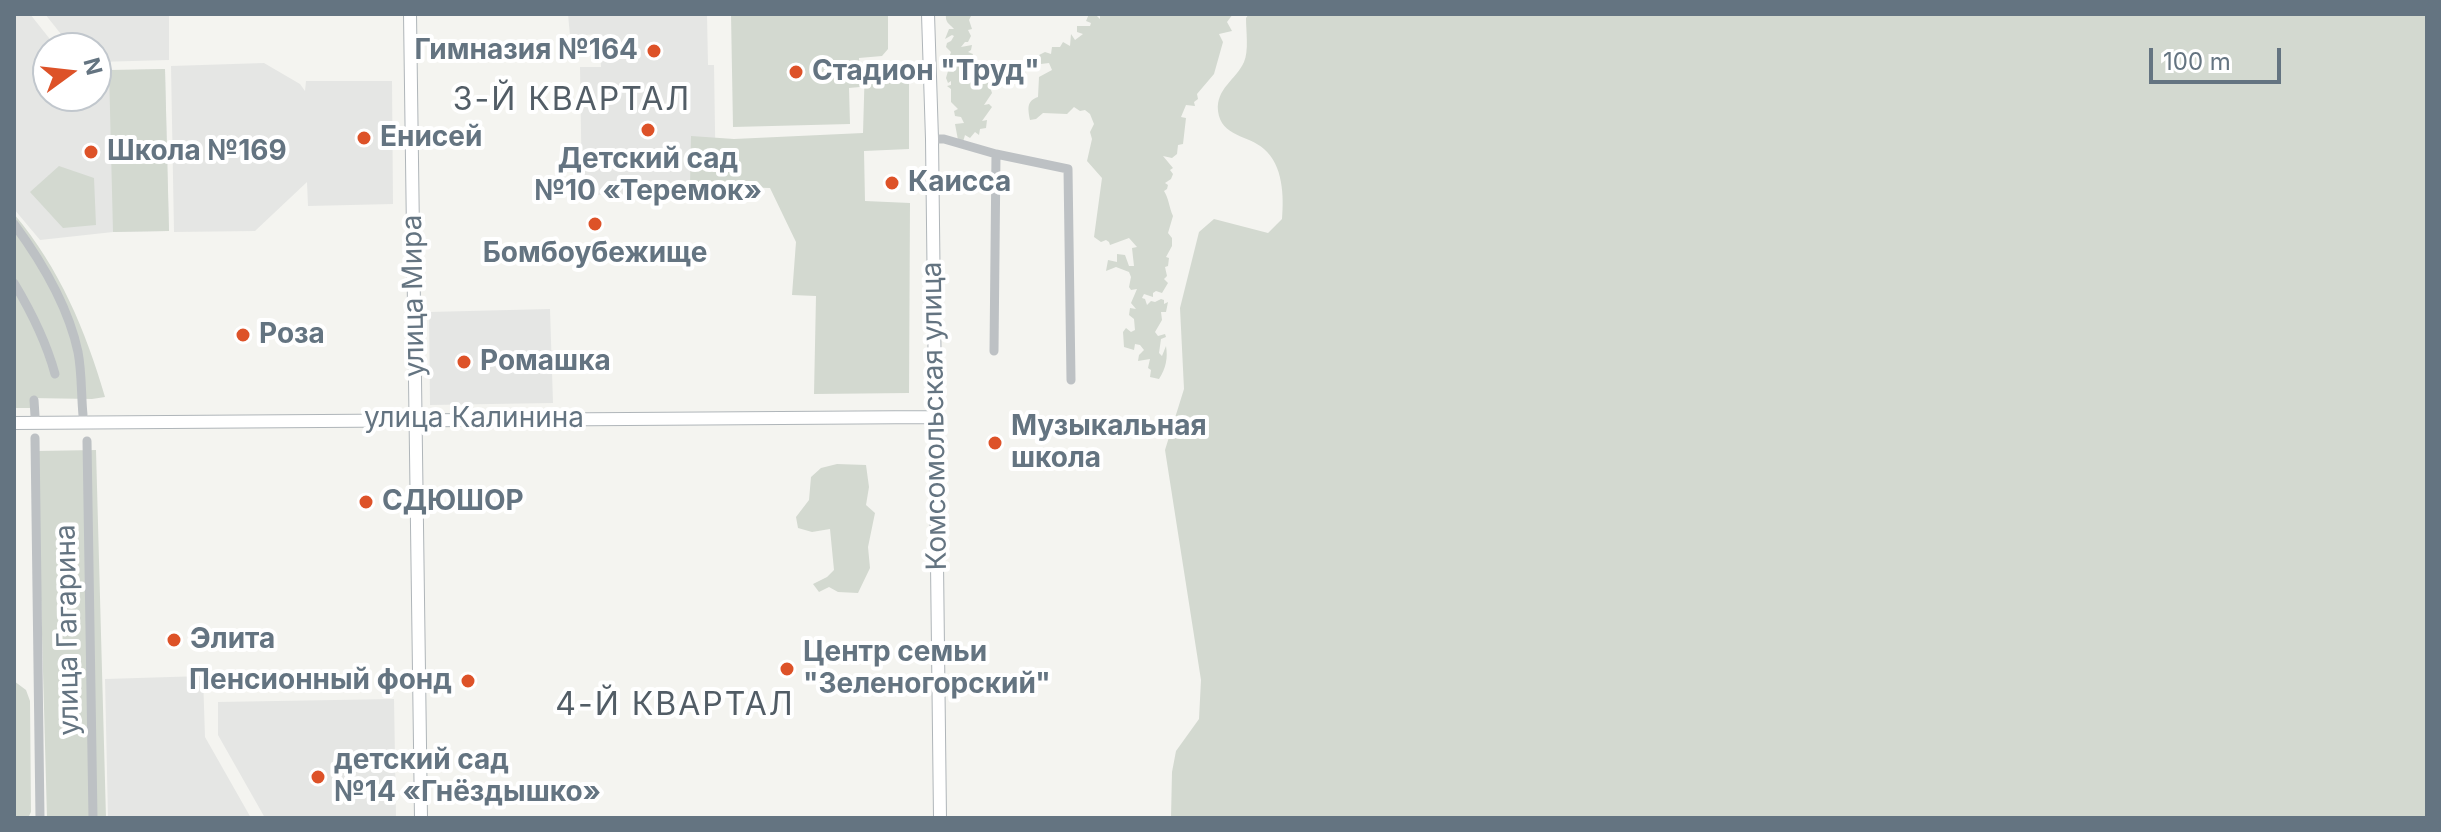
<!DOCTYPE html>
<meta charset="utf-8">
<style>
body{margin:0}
#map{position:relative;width:2441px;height:832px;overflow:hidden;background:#f4f4f0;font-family:Inter,sans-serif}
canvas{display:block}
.frame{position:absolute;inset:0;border:16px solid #647481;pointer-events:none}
.north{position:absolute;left:32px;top:32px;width:80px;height:80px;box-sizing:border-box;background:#fff;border:2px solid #c1c7cd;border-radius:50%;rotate:75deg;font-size:22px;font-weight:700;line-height:32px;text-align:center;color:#647481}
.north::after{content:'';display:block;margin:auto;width:28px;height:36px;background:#dd5228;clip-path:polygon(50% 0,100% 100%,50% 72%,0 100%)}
.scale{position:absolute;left:2149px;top:48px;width:132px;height:36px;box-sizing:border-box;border:4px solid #647481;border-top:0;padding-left:10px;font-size:24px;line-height:28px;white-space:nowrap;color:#647481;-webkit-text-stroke:6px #fff;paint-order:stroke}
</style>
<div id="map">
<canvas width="2441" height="832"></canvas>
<div class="frame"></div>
<div class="north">N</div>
<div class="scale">100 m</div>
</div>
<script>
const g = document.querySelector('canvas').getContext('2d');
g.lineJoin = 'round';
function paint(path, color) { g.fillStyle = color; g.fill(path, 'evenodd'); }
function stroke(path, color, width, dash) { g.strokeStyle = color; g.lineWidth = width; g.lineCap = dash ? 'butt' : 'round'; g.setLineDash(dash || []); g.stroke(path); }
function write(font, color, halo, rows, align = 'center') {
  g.font = font + ' Inter,sans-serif'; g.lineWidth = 8; g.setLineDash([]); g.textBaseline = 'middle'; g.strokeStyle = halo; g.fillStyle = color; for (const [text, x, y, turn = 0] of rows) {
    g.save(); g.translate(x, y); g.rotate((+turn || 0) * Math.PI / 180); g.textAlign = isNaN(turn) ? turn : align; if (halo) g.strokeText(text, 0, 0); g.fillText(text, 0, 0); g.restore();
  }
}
paint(new Path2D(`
 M 14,14 L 30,14 L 57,48 L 48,48 L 48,96 L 96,96 L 96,71 L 165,69 L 169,231 L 113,232 L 40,240 L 14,209 Z
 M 45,14 L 169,14 L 169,60 L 96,62 L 96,48 L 72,48 Z
 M 568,14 L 707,14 L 708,65 L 714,65 L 716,193 L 582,195 L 580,67 L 601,67 L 599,34 L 570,36 Z
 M 264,63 L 300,84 L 305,91 L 306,81 L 392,81 L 393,204 L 308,206 L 307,182 L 255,231 L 174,232 L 171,66 Z
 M 550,309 L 553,403 L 430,405 L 429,312 Z
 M 203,676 L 205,737 L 251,818 L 108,818 L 105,679 Z
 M 394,699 L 396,818 L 265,818 L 218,735 L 218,702 Z`), '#e5e6e4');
paint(new Path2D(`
 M 731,14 L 888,14 L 888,49 L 882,56 L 859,58 L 860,87 L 849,88 L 850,124 L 733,127 Z
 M 946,14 L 972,14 L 969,20 L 972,29 L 968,30 L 971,36 L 968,42 L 965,42 L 961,47 L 972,45 L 971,50 L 968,52 L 973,54 L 971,60 L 983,62 L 983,66 L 991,74 L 988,80 L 992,82 L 990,87 L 992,93 L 984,105 L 989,104 L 992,107 L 982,121 L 987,120 L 986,128 L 980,129 L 979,135 L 975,132 L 970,138 L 965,135 L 963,142 L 958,140 L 955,124 L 964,123 L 961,117 L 955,116 L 954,111 L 958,109 L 951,102 L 951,89 L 947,86 L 951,85 L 951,81 L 948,83 L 946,78 L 948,71 L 954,72 L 950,66 L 946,67 L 951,52 L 946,47 L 947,43 L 951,41 L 954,36 L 952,35 L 945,39 L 949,29 L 954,29 C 949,23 945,23 946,14 Z
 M 1089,14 L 1095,14 L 1100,19 L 1100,14 L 1233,14 L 1227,22 L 1232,31 L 1219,34 L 1223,42 L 1214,74 L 1197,94 L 1198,99 L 1194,102 L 1195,106 L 1186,105 L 1181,117 L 1186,118 L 1183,144 L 1178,145 L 1177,154 L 1172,158 L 1163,156 L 1173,168 L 1170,170 L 1173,174 L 1171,179 L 1165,183 L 1168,185 L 1167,189 L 1164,191 C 1169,199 1169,207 1173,216 L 1168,233 L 1172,238 L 1172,246 L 1166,257 L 1169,258 L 1168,266 L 1165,267 L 1167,276 L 1164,279 L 1168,283 L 1162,293 L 1156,291 L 1153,293 L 1153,297 L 1144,294 L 1142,298 L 1145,299 L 1147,305 L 1151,301 L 1155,302 L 1161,299 L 1164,300 L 1164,304 L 1168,302 L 1166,312 L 1161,312 L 1162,320 L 1155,332 L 1158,336 L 1165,334 L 1166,337 L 1161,339 L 1159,353 L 1162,356 L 1166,346 C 1168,358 1166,368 1159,379 L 1150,377 L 1151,370 L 1148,368 L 1150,359 L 1138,361 L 1139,355 L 1144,350 L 1140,345 L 1135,344 L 1134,350 L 1124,347 L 1123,332 L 1126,328 L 1131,332 L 1135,330 L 1134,319 L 1129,315 L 1130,308 L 1136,309 L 1131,303 L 1137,289 L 1131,290 L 1129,287 L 1131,277 L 1129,272 L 1116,267 L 1106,271 L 1108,260 L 1117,262 L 1117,254 L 1125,255 L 1129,266 L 1134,266 L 1132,248 L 1137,247 L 1129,238 L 1110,245 L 1109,242 L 1106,240 L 1101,242 L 1094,237 L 1102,178 L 1087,161 L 1092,139 L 1090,132 L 1094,124 L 1090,114 L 1085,110 L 1080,111 L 1074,107 L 1067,114 L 1043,113 L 1036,119 L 1030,120 C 1028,109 1026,101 1038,97 L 1039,77 L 1052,70 L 1049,63 L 1041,64 L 1039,55 L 1045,52 L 1051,54 L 1052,47 L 1060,47 L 1063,42 L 1070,46 L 1071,34 L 1075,40 L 1083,34 L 1077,32 L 1077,26 L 1090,26 L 1091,23 L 1086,21 Z
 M 1249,14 L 2427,14 L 2427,818 L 1171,818 L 1172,772 L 1176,751 L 1199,719 L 1201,680 L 1165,450 L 1184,389 L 1180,308 L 1199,232 L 1214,219 L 1268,233 L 1282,219 C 1284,196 1283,165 1264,149 C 1249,135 1221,137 1218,111 C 1216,88 1236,80 1244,62 C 1249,51 1246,31 1246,18 Z
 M 909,63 L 909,149 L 864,151 L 865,201 L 910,203 L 909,393 L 814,394 L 816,296 L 792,295 L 796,242 L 770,188 L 690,186 L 691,136 L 734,139 L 863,133 L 865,64 Z
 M 165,69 L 169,231 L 113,232 L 109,70 Z
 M 59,166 L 94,178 L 96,225 L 63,228 L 30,192 Z
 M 14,214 C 60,269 85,329 105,397 L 92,399 L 30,398 L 30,408 L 14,408 Z
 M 96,450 L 106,818 L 47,818 L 37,451 Z
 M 837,464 L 866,465 L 869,487 L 866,505 L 875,513 L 868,547 L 870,568 L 858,593 L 838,592 L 829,587 L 819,592 L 813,584 L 827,577 L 834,570 L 830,529 L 812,532 L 798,528 L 796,517 L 809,500 L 811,477 L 821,468 Z
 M 14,681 L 26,690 L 30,701 L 31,812 L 28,818 L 14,818 Z`), '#d3d9d0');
const secondary = new Path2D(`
 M 410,14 L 421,818
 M 928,14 L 932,139 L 940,818
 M 14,423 L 934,417`);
stroke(secondary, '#afb5b9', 14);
stroke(new Path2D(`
 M 932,139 L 944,139 L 996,154 L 1068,169 L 1071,380
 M 14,224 C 42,262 68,305 78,352 C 82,373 81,394 83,415
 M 14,283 C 32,313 46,341 55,374
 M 994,351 L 996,154
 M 34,400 L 35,416
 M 35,438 L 40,818
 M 87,441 L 93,818`), '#bdc1c4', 9);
stroke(secondary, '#fff', 12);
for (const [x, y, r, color] of [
 [654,51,8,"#dd5228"],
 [796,72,8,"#dd5228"],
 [648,130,8,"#dd5228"],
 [364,138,8,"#dd5228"],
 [91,152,8,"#dd5228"],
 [892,183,8,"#dd5228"],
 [595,224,8,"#dd5228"],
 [243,335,8,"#dd5228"],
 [464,362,8,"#dd5228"],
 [995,443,8,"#dd5228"],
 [366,502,8,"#dd5228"],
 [174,640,8,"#dd5228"],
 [787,669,8,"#dd5228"],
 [468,681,8,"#dd5228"],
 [318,777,8,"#dd5228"]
]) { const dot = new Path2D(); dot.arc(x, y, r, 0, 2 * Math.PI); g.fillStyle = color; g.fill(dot); stroke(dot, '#fff', 3); }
write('bold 28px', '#647481', '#fff', [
 ["Гимназия №164",638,51,"right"],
 ["Стадион \"Труд\"",812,72],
 ["Енисей",380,138],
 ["Школа №169",107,152],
 ["Детский сад",648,160,"center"],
 ["№10 «Теремок»",648,192,"center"],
 ["Каисса",908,183],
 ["Бомбоубежище",595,254,"center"],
 ["Роза",259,335],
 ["Ромашка",480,362],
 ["Музыкальная",1011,427],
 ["школа",1011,459],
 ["СДЮШОР",382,502],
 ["Элита",190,640],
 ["Центр семьи",803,653],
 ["\"Зеленогорский\"",803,685],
 ["Пенсионный фонд",452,681,"right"],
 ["детский сад",334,761],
 ["№14 «Гнёздышко»",334,793]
], 'left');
write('28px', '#647481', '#fff', [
 ["улица Мира",414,296,-91],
 ["Комсомольская улица",935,416,-91],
 ["улица Калинина",474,419],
 ["улица Гагарина",68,630,-91]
]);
g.letterSpacing = '2px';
write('32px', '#525d66', '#fff', [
 ["3-Й КВАРТАЛ",572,100],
 ["4-Й КВАРТАЛ",675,705]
]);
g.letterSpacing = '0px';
</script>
